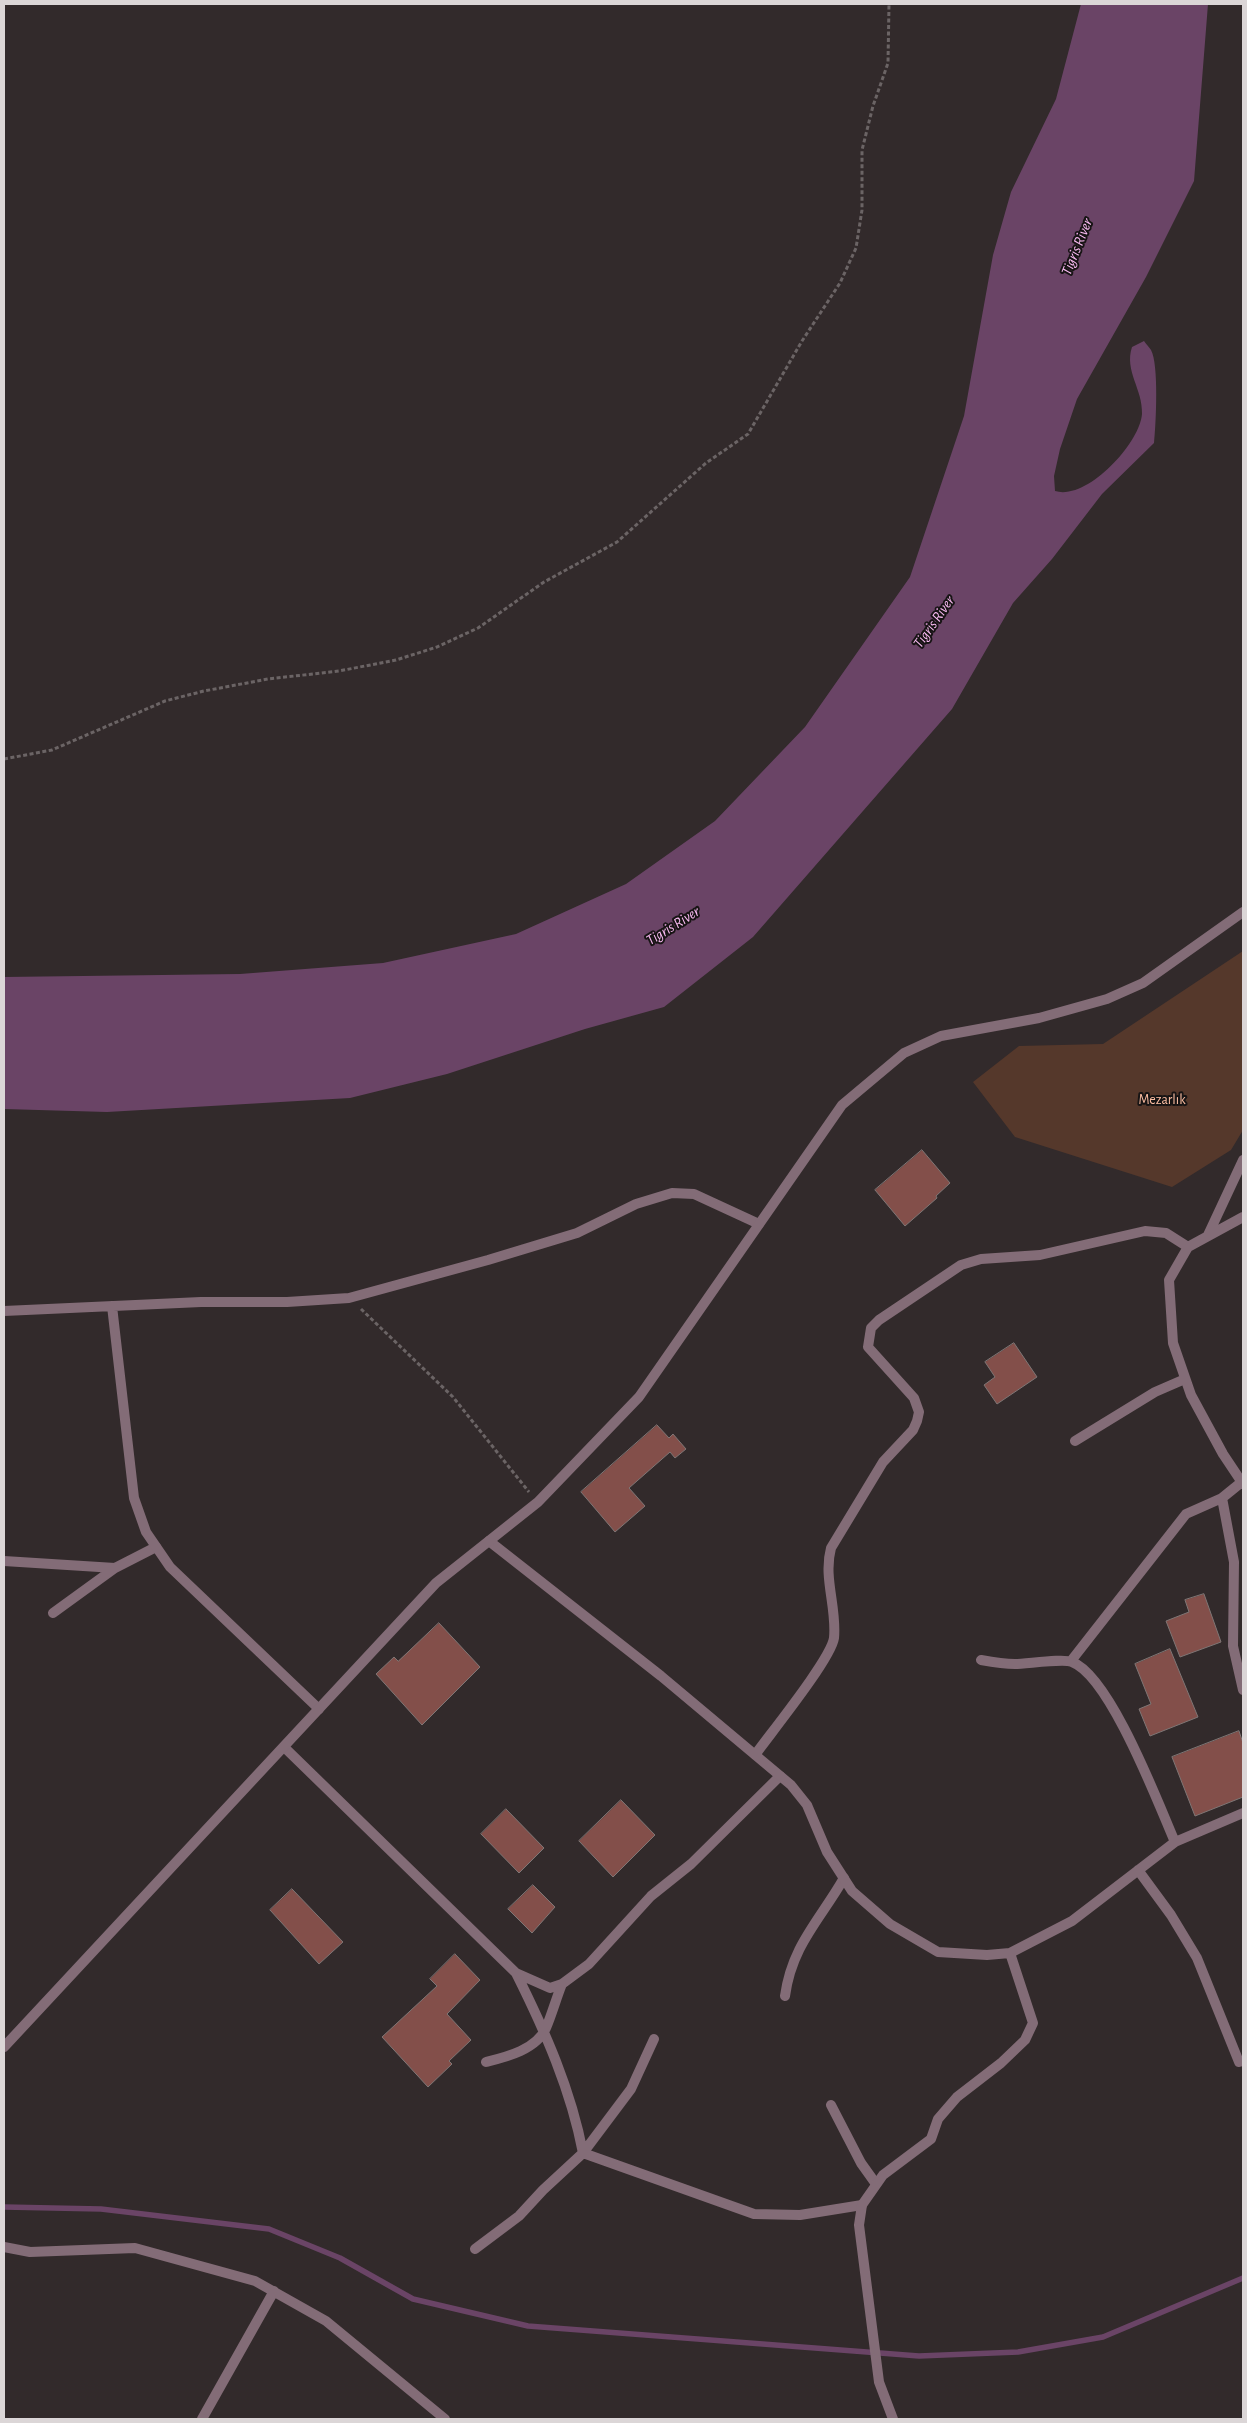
<!DOCTYPE html>
<meta charset="utf-8">
<style>
body{margin:0}
#map{position:relative;width:1247px;height:2423px;overflow:hidden;background:#322a2b;font-family:"Alegreya Sans",sans-serif}
canvas{display:block}
.frame{position:absolute;inset:0;border:5px solid #dbd6d7;pointer-events:none}
</style>
<div id="map">
<canvas width="1247" height="2423"></canvas>
<div class="frame"></div>
</div>
<script>
const g = document.querySelector('canvas').getContext('2d');
g.lineJoin = 'round';
function paint(path, color) { g.fillStyle = color; g.fill(path, 'evenodd'); }
function stroke(path, color, width, dash) { g.strokeStyle = color; g.lineWidth = width; g.lineCap = dash ? 'butt' : 'round'; g.setLineDash(dash || []); g.stroke(path); }
function write(font, color, halo, rows, align = 'center') {
  g.font = font + ' "Alegreya Sans",sans-serif'; g.lineWidth = 4; g.setLineDash([]); g.textBaseline = 'middle'; g.strokeStyle = halo; g.fillStyle = color; for (const [text, x, y, turn = 0] of rows) {
    g.save(); g.translate(x, y); g.rotate((+turn || 0) * Math.PI / 180); g.textAlign = isNaN(turn) ? turn : align; if (halo) g.strokeText(text, 0, 0); g.fillText(text, 0, 0); g.restore();
  }
}
paint(new Path2D(`
 M 1243,951 L 1243,1130 L 1231,1150 L 1172,1187 L 1015,1137 L 973,1082 L 1019,1046 L 1103,1044 Z`), '#55382b');
paint(new Path2D(`
 M 1081,4 L 1208,4 L 1194,181 L 1146,277 L 1077,399 L 1060,449 L 1054,476 L 1055,491 C 1087,501 1140,443 1142,414 C 1143,389 1124,371 1132,347 L 1144,341 C 1146,344 1149,347 1151,350 C 1159,364 1156,425 1154,443 L 1102,494 L 1052,559 L 1013,603 L 952,709 L 753,937 L 664,1007 L 585,1029 L 447,1074 L 350,1098 L 107,1112 L 4,1109 L 4,977 L 240,974 L 383,963 L 516,934 L 626,884 L 715,821 L 805,727 L 910,577 L 964,416 L 993,255 L 1011,192 L 1056,99 Z`), '#6a4466');
stroke(new Path2D(`
 M 4,2207 L 101,2209 L 269,2229 L 340,2258 L 413,2299 L 528,2326 L 919,2356 L 1018,2352 L 1103,2337 L 1243,2278`), '#6a4466', 5.5);
const building = new Path2D(`
 M 922,1150 L 950,1183 L 936,1196 L 937,1198 L 905,1226 L 875,1190 Z
 M 1014,1343 L 1037,1377 L 997,1404 L 984,1385 L 995,1377 L 985,1362 Z
 M 657,1425 L 669,1438 L 673,1434 L 686,1449 L 675,1458 L 670,1452 L 629,1488 L 645,1506 L 615,1532 L 581,1492 Z
 M 1204,1594 L 1221,1642 L 1180,1657 L 1166,1621 L 1189,1612 L 1185,1600 Z
 M 439,1623 L 480,1667 L 422,1725 L 376,1674 L 394,1657 L 398,1661 Z
 M 1170,1649 L 1198,1717 L 1150,1736 L 1139,1709 L 1151,1704 L 1135,1664 Z
 M 1239,1731 L 1243,1743 L 1243,1797 L 1195,1816 L 1172,1757 Z
 M 621,1800 L 655,1835 L 613,1877 L 579,1841 Z
 M 506,1809 L 544,1848 L 519,1873 L 481,1834 Z
 M 533,1885 L 555,1907 L 532,1933 L 508,1909 Z
 M 292,1889 L 343,1942 L 319,1964 L 270,1910 Z
 M 455,1954 L 480,1980 L 447,2014 L 471,2040 L 449,2061 L 452,2064 L 428,2087 L 382,2037 L 437,1986 L 430,1979 Z`);
paint(building, '#834f4a');
stroke(building, '#7f7675', 1);
stroke(new Path2D(`
 M 4,759 L 52,750 L 165,701 L 204,691 L 268,679 L 339,671 L 396,660 L 437,647 L 478,628 L 544,582 L 617,542 L 706,463 L 748,434 L 802,341 L 840,283 L 856,248 L 862,210 L 862,150 L 873,106 L 888,63 L 889,4
 M 361,1309 L 453,1397 L 529,1492`), '#6b6465', 3, [4, 2.5]);
stroke(new Path2D(`
 M 4,1561 L 115,1568
 M 53,1613 L 115,1568 L 156,1547
 M 284,1747 L 516,1973 L 550,1988 L 562,1984 L 589,1964 L 651,1896 L 691,1864 L 780,1776
 M 516,1973 C 545,2031 571,2090 583,2153 L 754,2214 L 800,2215 L 862,2205
 M 785,1996 C 792,1945 820,1920 844,1878
 M 486,2062 C 506,2057 536,2050 546,2028 C 552,2014 556,1999 562,1984
 M 831,2105 L 861,2163 L 876,2184
 M 475,2249 L 519,2216 L 543,2190 L 583,2153 L 631,2089 L 654,2039`), '#836c77', 10);
stroke(new Path2D(`
 M 1243,1217 L 1188,1247 L 1169,1280 L 1173,1343 L 1191,1395 L 1223,1454 L 1243,1484
 M 1208,1235 L 1243,1160
 M 112,1306 L 134,1498 L 146,1532 L 170,1567 L 319,1709
 M 4,1311 L 201,1302 L 287,1302 L 349,1298 L 488,1260 L 577,1233 L 636,1204 L 672,1193 L 694,1194 L 759,1224
 M 1075,1441 L 1155,1392 L 1185,1379
 M 1243,1481 L 1222,1498 L 1234,1562 L 1233,1646 L 1243,1690
 M 489,1541 L 661,1676 L 791,1785 L 807,1805 L 827,1852 L 852,1891 L 890,1924 L 938,1952 L 987,1955 L 1010,1953 L 1072,1921 L 1175,1842 L 1243,1813
 M 981,1660 C 992,1662 1004,1664 1015,1664 C 1026,1664 1064,1658 1072,1662 C 1110,1676 1158,1803 1175,1842
 M 1071,1661 L 1186,1514 L 1222,1498
 M 755,1755 C 770,1734 831,1659 834,1638 C 837,1607 823,1578 831,1548 L 883,1462 L 913,1430 L 917,1421 L 919,1412 L 914,1398 L 868,1347 L 871,1328 L 879,1320 L 961,1265 L 981,1259 L 1040,1255 L 1145,1231 L 1166,1233 L 1188,1247
 M 1138,1870 L 1171,1915 L 1197,1958 L 1239,2062 L 1243,2061
 M 4,2247 L 30,2252 L 135,2248 L 255,2281 L 326,2321 L 445,2419
 M 202,2419 L 274,2291
 M 893,2419 L 879,2382 L 859,2225 L 862,2205 L 883,2175 L 931,2139 L 938,2119 L 957,2097 L 1001,2063 L 1025,2040 L 1033,2023 L 1010,1953`), '#836c77', 10);
stroke(new Path2D(`
 M 4,2047 L 436,1583 L 538,1502 L 639,1397 L 842,1105 L 904,1053 L 941,1036 L 1039,1018 L 1107,999 L 1143,983 L 1243,912`), '#836c77', 10);
write('14px', '#fcbea2', '#171414', [
 ["Mezarlık",1162,1100]
]);
write('italic 15px', '#fabbf3', '#171414', [
 ["Tigris River",1077,247,-68],
 ["Tigris River",934,622,-55],
 ["Tigris River",673,926,-32]
]);
</script>
